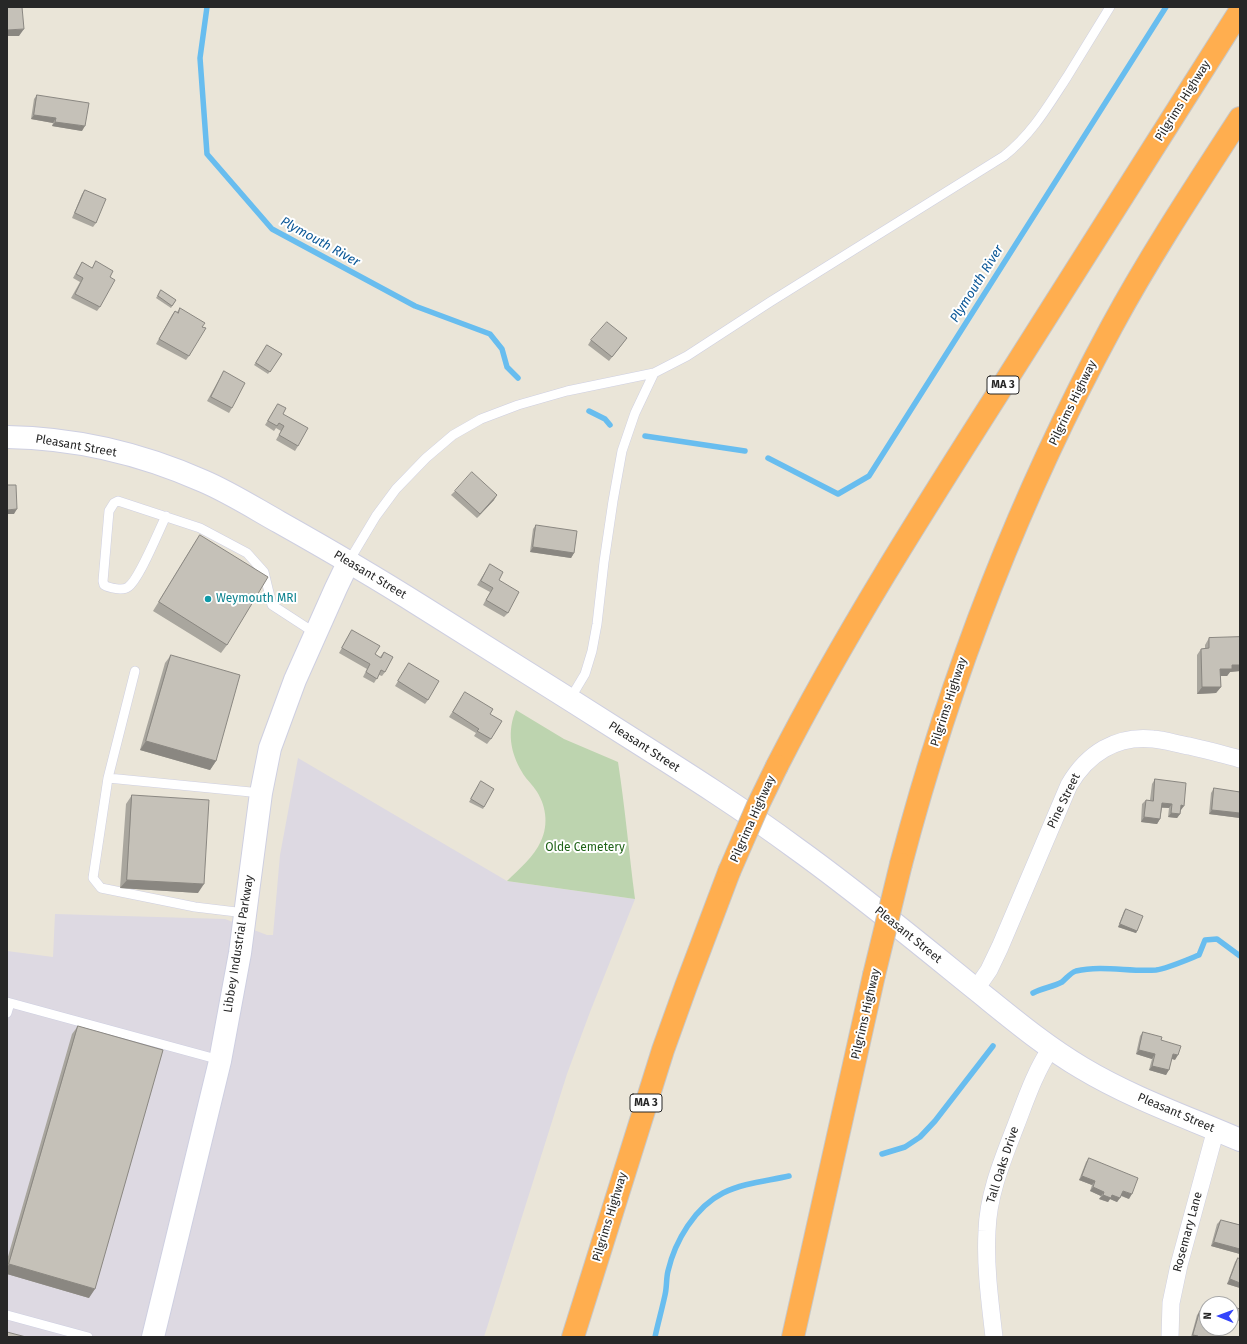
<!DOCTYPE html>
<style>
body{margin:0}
#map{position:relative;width:1247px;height:1344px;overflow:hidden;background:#eae5d8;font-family:"Fira Sans",sans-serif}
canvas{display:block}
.frame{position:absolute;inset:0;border:8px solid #272727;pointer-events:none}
.north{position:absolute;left:1199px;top:1296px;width:40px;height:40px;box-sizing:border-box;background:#fff;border:1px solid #a9a9a9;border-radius:50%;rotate:271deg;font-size:11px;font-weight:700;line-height:16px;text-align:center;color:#272727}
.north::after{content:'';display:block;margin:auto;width:14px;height:18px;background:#3444fb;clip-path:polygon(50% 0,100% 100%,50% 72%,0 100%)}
</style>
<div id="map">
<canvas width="1247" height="1344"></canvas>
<div class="frame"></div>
<div class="north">N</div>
</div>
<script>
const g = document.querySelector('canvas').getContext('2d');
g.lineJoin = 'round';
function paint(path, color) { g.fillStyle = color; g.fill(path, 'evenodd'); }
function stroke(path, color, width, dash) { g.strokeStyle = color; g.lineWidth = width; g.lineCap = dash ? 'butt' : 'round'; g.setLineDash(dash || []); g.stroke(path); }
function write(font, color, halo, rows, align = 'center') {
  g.font = font + ' "Fira Sans",sans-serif'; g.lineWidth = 4; g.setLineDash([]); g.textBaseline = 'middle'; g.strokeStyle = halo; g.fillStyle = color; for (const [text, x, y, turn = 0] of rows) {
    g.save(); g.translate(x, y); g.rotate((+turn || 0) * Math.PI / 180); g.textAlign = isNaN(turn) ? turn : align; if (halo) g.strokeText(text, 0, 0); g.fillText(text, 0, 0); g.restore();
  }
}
paint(new Path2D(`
 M 298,758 L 507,881 L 635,899 L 590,1012 L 567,1074 L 484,1337 L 7,1337 L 7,951 L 53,957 L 55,914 L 225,919 L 267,935 L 273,935 L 280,855 Z`), '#ddd9e2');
paint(new Path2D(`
 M 516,710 L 564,739 L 618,762 C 625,807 629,853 635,899 L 507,881 C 519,869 534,857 541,841 C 549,824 546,804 535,789 C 531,783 525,778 522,772 C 510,752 507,731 516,710 Z`), '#bdd4af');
stroke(new Path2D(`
 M 207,7 L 200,58 L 207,154 L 272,229 L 415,306 L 490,334 L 502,349 L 507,367 L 518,378
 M 589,411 L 605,419 L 610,425
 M 645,436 L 745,451
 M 768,458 L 838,494 L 869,476 L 1166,7
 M 1033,993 C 1042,988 1053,987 1062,982 C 1067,978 1070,973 1076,971 C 1102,965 1130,972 1156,970 C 1166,969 1189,959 1199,955 L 1205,940 L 1217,939 L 1240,956
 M 882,1154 L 905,1147 L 920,1137 L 935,1121 L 993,1046
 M 655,1337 C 658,1323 662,1309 665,1295 C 667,1287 666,1279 668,1271 C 675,1241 695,1207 723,1193 C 743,1183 767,1181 789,1176`), '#68bdef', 5.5);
const service = new Path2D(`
 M 166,516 C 159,530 139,580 128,587 C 123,591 109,588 104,585 L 103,581 L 109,511 L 114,503 L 118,501 L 200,528 L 247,553 L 264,572 L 272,605 L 315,633
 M 349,561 L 376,516 L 396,489 L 426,458 L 453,435 L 481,419 L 518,405 L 567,391 L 654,373 L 687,356 L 770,302 L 1004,156 C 1032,134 1048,106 1067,77 C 1081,54 1096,30 1110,7
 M 570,699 L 585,674 L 592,651 L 597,624 L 604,562 L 613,501 L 622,451 L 635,413 L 654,373
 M 108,778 L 135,671
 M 245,913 L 195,907 L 101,888 L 93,878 L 108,778 L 261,793
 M 7,1002 L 220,1060
 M 7,1013 L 10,1003
 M 7,1315 L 88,1337`);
const minor = new Path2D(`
 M 976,989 L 989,970 L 1000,947 L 1069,785 C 1087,754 1116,735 1153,739 C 1165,740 1177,744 1189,746 C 1206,750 1223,754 1240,759
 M 994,1337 C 990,1302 985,1266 987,1231 C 988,1194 1003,1159 1016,1125 C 1026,1099 1035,1072 1051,1048
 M 1170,1337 L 1171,1303 L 1179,1265 L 1216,1129`);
const tertiary = new Path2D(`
 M 153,1337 L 220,1061 L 240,953 L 261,793 L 270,748 L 295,680 L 336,588 L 349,561`);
const secondary = new Path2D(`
 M 7,437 C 74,438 142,454 203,481 C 229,492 254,508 279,522 C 327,549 375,577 421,606 C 491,650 560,693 629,737 C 686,773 743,809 797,849 C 857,892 915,940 973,987 C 1008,1015 1043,1045 1082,1068 C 1132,1098 1187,1117 1240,1140`);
const motorway = new Path2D(`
 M 777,766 C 844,635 923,511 1002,387 C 1081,262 1161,137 1240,11
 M 901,864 C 950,677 1020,496 1112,326 C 1151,254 1196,186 1240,118
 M 573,1337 L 663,1050 L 686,986 L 729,872
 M 793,1337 L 874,975`);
stroke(service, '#cecfe1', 10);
stroke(minor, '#cecfe1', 18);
stroke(tertiary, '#cecfe1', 24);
stroke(secondary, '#cecfe1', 24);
stroke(motorway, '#c7c7c7', 24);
stroke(service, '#fff', 9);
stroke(minor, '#fff', 17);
stroke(tertiary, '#fff', 22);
stroke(secondary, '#fff', 22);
stroke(motorway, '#ffae4f', 22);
const motorwayBridge = new Path2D(`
 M 729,872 L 759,803 L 777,766
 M 874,975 L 901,864`);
stroke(motorwayBridge, '#c7c7c7', 24, []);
stroke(motorwayBridge, '#ffae4f', 22);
paint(new Path2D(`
 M 37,95 L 82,131 L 52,126 L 53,123 L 31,119 L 34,99 Z
 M 85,190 L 96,223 L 93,227 L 72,218 L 82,194 Z
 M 96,261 L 110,277 L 100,307 L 97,311 L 71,298 L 80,282 L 73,278 L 79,267 L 82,262 L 92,268 Z
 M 161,290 L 176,300 L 171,308 L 156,298 Z
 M 180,308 L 189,356 L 186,360 L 156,344 L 172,315 L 175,311 L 177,312 Z
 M 627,338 L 609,361 L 588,345 L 591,340 Z
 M 267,345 L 282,354 L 268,374 L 254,365 Z
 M 224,371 L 232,408 L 229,413 L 207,401 L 221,376 Z
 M 278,404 L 298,446 L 295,451 L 276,440 L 281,431 L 276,428 L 274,431 L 265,425 Z
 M 455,491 L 494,500 L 477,518 L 451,495 Z
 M 536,525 L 574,553 L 571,558 L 530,552 L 533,529 Z
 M 200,535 L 227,645 L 221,653 L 153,611 L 194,544 Z
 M 490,564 L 499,580 L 508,613 L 504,617 L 483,605 L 490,592 L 477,585 Z
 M 352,630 L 375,654 L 380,657 L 384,652 L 385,672 L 382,676 L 379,675 L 374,683 L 363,677 L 367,669 L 339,653 Z
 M 1240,637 L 1240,671 L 1230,672 L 1227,676 L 1221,676 L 1221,687 L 1216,693 L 1197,694 L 1197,655 L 1201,649 L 1205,648 L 1205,645 L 1209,638 Z
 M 171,655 L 216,761 L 210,770 L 140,750 L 165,663 Z
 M 409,663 L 428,700 L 425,704 L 395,686 Z
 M 462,697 L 490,714 L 491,739 L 487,744 L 474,736 L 476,733 L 449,717 Z
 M 1155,779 L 1181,810 L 1180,814 L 1177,818 L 1168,817 L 1169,808 L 1162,808 L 1160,819 L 1157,824 L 1141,822 L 1142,804 L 1146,800 L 1150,800 L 1152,784 Z
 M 479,784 L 484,807 L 483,809 L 469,802 Z
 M 1214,788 L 1240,818 L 1209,814 L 1211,793 Z
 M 132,795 L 198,893 L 120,888 L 126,804 Z
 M 1126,909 L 1137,931 L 1136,933 L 1118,927 L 1124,911 Z
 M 78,1026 L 89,1298 L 7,1274 L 7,1260 L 72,1034 Z
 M 1143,1032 L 1161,1040 L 1175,1060 L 1172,1059 L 1166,1075 L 1149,1070 L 1152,1059 L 1136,1054 L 1140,1036 Z
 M 1089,1158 L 1129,1199 L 1121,1196 L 1117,1202 L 1110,1199 L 1108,1202 L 1099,1199 L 1101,1196 L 1090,1191 L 1092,1185 L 1079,1180 L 1086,1162 Z
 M 1221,1220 L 1240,1225 L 1240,1254 L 1211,1246 L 1217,1224 Z
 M 1238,1258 L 1240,1288 L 1227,1284 L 1235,1262 Z
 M 1200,1311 L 1219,1337 L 1191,1337 L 1197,1315 Z`), '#a9a69e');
paint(new Path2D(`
 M 24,29 L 19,36 L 7,36 L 7,30 Z
 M 34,115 L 56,118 L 53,123 L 31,119 Z
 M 55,122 L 85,126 L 82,131 L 52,126 Z
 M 497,495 L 494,500 L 477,518 L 480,514 Z
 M 17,509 L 14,514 L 7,514 L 7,510 Z
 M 533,547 L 574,553 L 571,558 L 530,552 Z
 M 1232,665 L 1240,665 L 1240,671 L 1230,672 L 1227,676 L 1216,676 L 1220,669 Z
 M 1202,687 L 1221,687 L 1216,693 L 1197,694 Z
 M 146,741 L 216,761 L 210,770 L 140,750 Z
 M 1162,803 L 1172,804 L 1169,808 L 1159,807 Z
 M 1181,805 L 1184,806 L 1181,810 Z
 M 1212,810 L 1240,813 L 1240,818 L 1209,814 Z
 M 1171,813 L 1180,814 L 1177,818 L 1168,817 Z
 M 1144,817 L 1160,819 L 1157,824 L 1141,822 Z
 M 127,880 L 204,884 L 198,893 L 120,888 Z
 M 1120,924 L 1137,931 L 1136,933 L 1118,927 Z
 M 1139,1050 L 1155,1054 L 1152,1059 L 1136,1054 Z
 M 1173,1054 L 1178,1055 L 1175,1060 L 1170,1058 Z
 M 1152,1066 L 1169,1070 L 1166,1075 L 1149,1070 Z
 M 1082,1176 L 1095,1181 L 1092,1185 L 1079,1180 Z
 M 1093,1187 L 1104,1192 L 1101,1196 L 1090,1191 Z
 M 1123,1191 L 1132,1194 L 1129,1199 L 1120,1195 Z
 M 1103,1195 L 1112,1195 L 1120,1198 L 1117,1202 L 1110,1199 L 1108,1202 L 1099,1199 Z
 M 1214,1242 L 1240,1249 L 1240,1254 L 1211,1246 Z
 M 9,1264 L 95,1289 L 89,1298 L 7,1274 L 7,1268 Z
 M 1230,1279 L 1240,1283 L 1240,1288 L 1227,1284 Z
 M 1231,1319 L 1238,1321 L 1236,1323 L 1231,1322 Z
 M 1193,1335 L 1198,1336 L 1197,1337 L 1192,1337 Z`), '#8a8781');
const building = new Path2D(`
 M 7,7 L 22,7 L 24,29 L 7,30 Z
 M 37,95 L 89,103 L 85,126 L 55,122 L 56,118 L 34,115 Z
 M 85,190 L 106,199 L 96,223 L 75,213 Z
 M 96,261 L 113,271 L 110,277 L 115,280 L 100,307 L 75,294 L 83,278 L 76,274 L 82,262 L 92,268 Z
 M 161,290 L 176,300 L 172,306 L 158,296 Z
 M 180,308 L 205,323 L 202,327 L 206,328 L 189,356 L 159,339 L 175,311 L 178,313 Z
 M 607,322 L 627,338 L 612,357 L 591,340 Z
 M 267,345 L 282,354 L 270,372 L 256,363 Z
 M 224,371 L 245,383 L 232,408 L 211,397 Z
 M 278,404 L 286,408 L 283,414 L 308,428 L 298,446 L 279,435 L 284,426 L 279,423 L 277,426 L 268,421 Z
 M 472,472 L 497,495 L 480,514 L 455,491 Z
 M 7,485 L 16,485 L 17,509 L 7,510 Z
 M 536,525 L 577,531 L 574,553 L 533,547 Z
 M 200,535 L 268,577 L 227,645 L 159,602 Z
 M 490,564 L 503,572 L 499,580 L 519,592 L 508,613 L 486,600 L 493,588 L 481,581 Z
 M 352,630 L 380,646 L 375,654 L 381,658 L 384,652 L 393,657 L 385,672 L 381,670 L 377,679 L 366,672 L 370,664 L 342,648 Z
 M 1240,637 L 1240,665 L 1232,665 L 1232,669 L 1220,669 L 1221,687 L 1202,687 L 1201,649 L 1209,648 L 1209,638 Z
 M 171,655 L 240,675 L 216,761 L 146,741 Z
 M 409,663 L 439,681 L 428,700 L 398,681 Z
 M 465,692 L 493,709 L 490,714 L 502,721 L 491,739 L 477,731 L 479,729 L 453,712 Z
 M 1155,779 L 1186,783 L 1184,806 L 1181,805 L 1180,814 L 1171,813 L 1172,804 L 1162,803 L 1160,819 L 1144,817 L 1146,800 L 1153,801 Z
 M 481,781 L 494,789 L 484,807 L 471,799 Z
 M 1214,788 L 1240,792 L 1240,813 L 1212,810 Z
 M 132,795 L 209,800 L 204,884 L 127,880 Z
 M 1126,909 L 1143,916 L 1137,931 L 1120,924 Z
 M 78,1026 L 163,1050 L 95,1289 L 9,1264 Z
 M 1143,1032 L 1162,1037 L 1161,1040 L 1181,1046 L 1178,1055 L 1173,1054 L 1169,1070 L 1152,1066 L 1155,1054 L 1139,1050 Z
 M 1089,1158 L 1138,1178 L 1132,1194 L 1123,1191 L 1120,1198 L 1112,1195 L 1111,1198 L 1103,1195 L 1104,1192 L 1093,1187 L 1095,1181 L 1082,1176 Z
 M 1221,1220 L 1240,1225 L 1240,1249 L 1214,1242 Z
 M 1238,1258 L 1240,1259 L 1240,1283 L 1230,1279 Z
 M 1231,1306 L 1240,1309 L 1240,1315 L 1238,1321 L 1231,1319 Z
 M 1200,1311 L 1207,1313 L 1207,1328 L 1222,1328 L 1219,1337 L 1197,1337 L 1198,1336 L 1193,1335 Z
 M 7,1332 L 26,1337 L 7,1337 Z`);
paint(building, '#c5c1b8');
stroke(building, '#8a8781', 1);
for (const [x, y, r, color] of [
 [208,599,4,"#0f9aa8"]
]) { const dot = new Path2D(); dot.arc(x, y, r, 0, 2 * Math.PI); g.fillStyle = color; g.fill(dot); stroke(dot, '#fff', 1.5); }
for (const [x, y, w] of [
 [1003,385,32],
 [646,1103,32]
]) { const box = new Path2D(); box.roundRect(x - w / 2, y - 9, w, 18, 3); g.fillStyle = '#fff'; g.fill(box); stroke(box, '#272727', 1); }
write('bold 11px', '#272727', null, [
 ["MA 3",1003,385],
 ["MA 3",646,1103]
]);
write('12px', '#272727', '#fff', [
 ["Pilgrims Highway",1183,101,-58],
 ["Pilgrims Highway",1073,403,-64],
 ["Pleasant Street",76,446,10],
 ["Pleasant Street",370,575,31],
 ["Pilgrims Highway",949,702,-72],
 ["Pleasant Street",644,747,33],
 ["Pine Street",1064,801,-64],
 ["Pilgrima Highway",753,819,-66],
 ["Pleasant Street",908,935,39],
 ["Libbey Industrial Parkway",239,944,-81],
 ["Pilgrims Highway",866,1014,-77],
 ["Pleasant Street",1176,1113,23],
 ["Tall Oaks Drive",1003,1165,-72],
 ["Pilgrims Highway",610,1217,-73],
 ["Rosemary Lane",1188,1232,-75]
]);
write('12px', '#0d838f', '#fff', [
 ["Weymouth MRI",216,599]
], 'left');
write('12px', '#206318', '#fff', [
 ["Olde Cemetery",585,848]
]);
write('italic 13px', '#0c5897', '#fff', [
 ["Plymouth River",320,242,29],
 ["Plymouth River",977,284,-58]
]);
</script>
